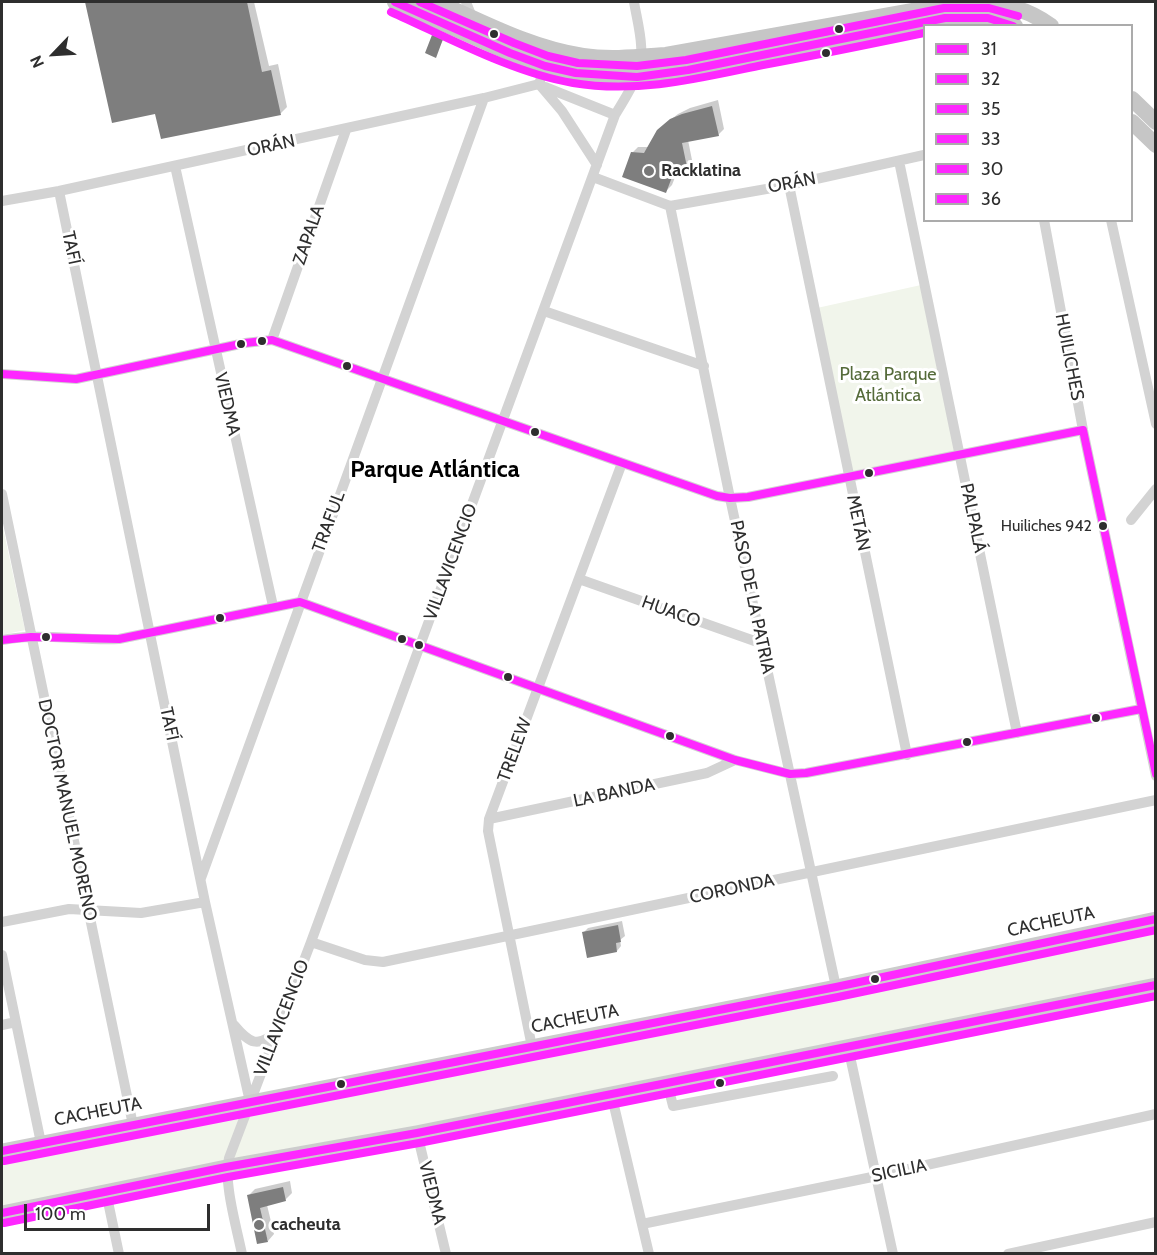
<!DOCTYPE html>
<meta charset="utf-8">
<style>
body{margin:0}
#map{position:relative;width:1157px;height:1255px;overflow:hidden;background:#fff;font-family:Cabin,sans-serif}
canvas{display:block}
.frame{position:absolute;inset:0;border:3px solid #2e2e2e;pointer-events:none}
.legend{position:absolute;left:923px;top:24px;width:210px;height:198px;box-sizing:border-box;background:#fff;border:2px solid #ababab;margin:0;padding:8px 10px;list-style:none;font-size:18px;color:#2e2e2e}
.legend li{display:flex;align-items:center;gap:12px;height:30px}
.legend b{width:30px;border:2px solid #ababab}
.north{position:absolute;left:24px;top:24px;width:60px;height:60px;-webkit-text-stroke:4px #fff;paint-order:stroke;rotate:245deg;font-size:16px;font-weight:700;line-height:24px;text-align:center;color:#2e2e2e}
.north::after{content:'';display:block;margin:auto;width:21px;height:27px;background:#2e2e2e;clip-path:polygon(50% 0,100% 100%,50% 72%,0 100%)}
.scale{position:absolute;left:24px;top:1204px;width:186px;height:27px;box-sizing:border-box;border:3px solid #2e2e2e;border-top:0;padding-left:8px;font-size:18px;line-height:21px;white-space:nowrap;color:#2e2e2e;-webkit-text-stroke:4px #fff;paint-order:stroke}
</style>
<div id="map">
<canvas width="1157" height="1255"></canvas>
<div class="frame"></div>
<ul class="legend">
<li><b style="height:8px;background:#fe27ff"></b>31</li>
<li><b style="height:8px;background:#fe27ff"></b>32</li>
<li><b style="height:8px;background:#fe27ff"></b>35</li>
<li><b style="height:8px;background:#fe27ff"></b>33</li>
<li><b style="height:8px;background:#fe27ff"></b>30</li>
<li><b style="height:8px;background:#fe27ff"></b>36</li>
</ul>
<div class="north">N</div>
<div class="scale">100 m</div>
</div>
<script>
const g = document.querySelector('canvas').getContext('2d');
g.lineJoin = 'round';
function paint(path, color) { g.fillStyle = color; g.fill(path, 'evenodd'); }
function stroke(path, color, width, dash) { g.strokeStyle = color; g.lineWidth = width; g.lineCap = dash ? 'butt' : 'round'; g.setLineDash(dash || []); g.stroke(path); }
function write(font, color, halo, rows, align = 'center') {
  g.font = font + ' Cabin,sans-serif'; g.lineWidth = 6; g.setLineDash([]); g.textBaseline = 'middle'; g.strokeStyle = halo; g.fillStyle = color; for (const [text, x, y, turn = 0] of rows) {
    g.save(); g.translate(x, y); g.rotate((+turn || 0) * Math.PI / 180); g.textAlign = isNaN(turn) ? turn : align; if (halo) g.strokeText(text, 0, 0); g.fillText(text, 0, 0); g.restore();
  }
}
paint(new Path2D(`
 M 921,285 L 955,452 L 852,471 L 817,308 Z
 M 2,523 L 25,630 L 2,635 Z
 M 1155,919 L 1155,985 L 2,1213 L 2,1151 Z`), '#f1f5eb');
paint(new Path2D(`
 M 87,2 L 254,2 L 269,66 L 278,64 L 287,107 L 281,113 L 162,137 L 157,112 L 113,121 Z
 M 437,33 L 445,36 L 435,56 L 434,36 Z
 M 718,100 L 724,129 L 718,135 L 688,140 L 692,160 L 686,166 L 679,167 L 672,185 L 666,191 L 632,153 L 638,147 L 649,147 L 665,124 L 678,114 L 690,108 Z
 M 622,921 L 625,936 L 620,940 L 621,946 L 617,951 L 583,933 L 588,928 Z
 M 290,1181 L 292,1193 L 285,1200 L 267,1205 L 274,1234 L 268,1241 L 249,1195 L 255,1189 Z`), '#0003');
paint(new Path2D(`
 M 85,2 L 247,2 L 262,72 L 271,70 L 281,115 L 161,139 L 155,114 L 112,123 Z
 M 432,35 L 443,39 L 436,58 L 425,53 Z
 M 712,106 L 719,136 L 682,143 L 687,167 L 675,169 L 666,193 L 622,177 L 631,152 L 644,153 L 657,130 L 670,119 L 682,114 Z
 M 618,925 L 621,942 L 616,943 L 617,952 L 587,958 L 582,932 Z
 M 283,1187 L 286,1201 L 260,1208 L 268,1242 L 257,1244 L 247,1195 Z`), '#7e7e7e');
stroke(new Path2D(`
 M 466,2 L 472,17
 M 539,84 L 562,111 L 597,165
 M 545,87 L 615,115
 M 899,161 L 1017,733
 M 175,166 L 273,606
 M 593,177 L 670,206 L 789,185 L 924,155
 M 789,185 L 907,755
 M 59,191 L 205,902 L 250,1102
 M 2,201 L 59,191 L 484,98 L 539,84 L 545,66
 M 670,206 L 730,498 L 836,987
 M 1044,220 L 1083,430 L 1156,776
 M 1111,220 L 1156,424
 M 544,311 L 704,366
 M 272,340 L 346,130
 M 2,374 L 76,379 L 245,343 L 272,340 L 717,496 L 730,498 L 748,497 L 1083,430
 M 2,494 L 133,1125
 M 1131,520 L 1156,489
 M 579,579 L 763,644
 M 2,640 C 40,632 80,641 119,639 L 300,602 L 735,760 L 790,774 L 806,773 L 1141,709
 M 489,819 L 707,773 L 735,760
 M 201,878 L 484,98
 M 2,922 L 69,909 L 141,913 L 205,902
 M 311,942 L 365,960 L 383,962 L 1156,800
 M 2,955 L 41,1143
 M 2,1025 L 16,1022
 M 234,1025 C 249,1043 258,1049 277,1031
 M 532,1047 L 488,831 L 489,819 L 622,463
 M 848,1047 L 893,1254
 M 667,1082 L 673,1106 L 833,1076
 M 611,1093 L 649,1254
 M 417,1133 L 446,1254
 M 106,1192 L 119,1254
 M 642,1224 L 877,1176 L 1156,1114
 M 242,1254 C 237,1229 223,1181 229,1158 L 311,942 L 615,115 C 622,103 631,90 636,77 C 647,53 638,26 634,2
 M 1008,1254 L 1156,1222`), '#d3d3d3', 10);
stroke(new Path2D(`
 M 2,1151 L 836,987 L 1156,919
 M 2,1213 L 226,1167 L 417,1133 L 1156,985`), '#ccc', 15);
stroke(new Path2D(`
 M 395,2 L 510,53 L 545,66 L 576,73 L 637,77 L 688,70 L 945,18 L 988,18 L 1015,26
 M 437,2 C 484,23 531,48 583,56 C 610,60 638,57 666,55 L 957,3 C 991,1 1023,5 1051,26
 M 1132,99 L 1156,122
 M 1132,122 L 1156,145`), '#c6c6c6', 16);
stroke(new Path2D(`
 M 2,374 L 76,379 L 245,343 L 272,340 L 717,496 L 730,498 L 748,497 L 1083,430 L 1156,774
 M 2,640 L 31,637 L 119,639 L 300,602 L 735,760 L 790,774 L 806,773 L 1141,709`), '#fe27ff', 8);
stroke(new Path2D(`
 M 2,1151 L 836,987 L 1156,919
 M 2,1213 L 226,1167 L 417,1133 L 1156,985`), '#fe27ff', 8);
stroke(new Path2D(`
 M 4,1161 L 838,997 L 1156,930
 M 4,1223 L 228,1177 L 419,1143 L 1156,996`), '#fe27ff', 8);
stroke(new Path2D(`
 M 395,2 L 510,53 L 545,66 L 576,73 L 637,77 L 688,70 L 945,18 L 988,18 L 1013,26`), '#fe27ff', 8);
stroke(new Path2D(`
 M 391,12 C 447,37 513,73 573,83 C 638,94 700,78 763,65 C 817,55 871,44 924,33`), '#fe27ff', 8);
stroke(new Path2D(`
 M 420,2 L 514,43 L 548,56 L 578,63 L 637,66 L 686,60 L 944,8 L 989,8 L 1018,16`), '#fe27ff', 8);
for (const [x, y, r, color] of [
 [839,29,5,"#2e2e2e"],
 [494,34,5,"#2e2e2e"],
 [826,53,5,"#2e2e2e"],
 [649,171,6,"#777"],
 [262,341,5,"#2e2e2e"],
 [241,344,5,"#2e2e2e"],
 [347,366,5,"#2e2e2e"],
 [535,432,5,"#2e2e2e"],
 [869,473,5,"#2e2e2e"],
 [1103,526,5,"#2e2e2e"],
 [220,618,5,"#2e2e2e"],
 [46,637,5,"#2e2e2e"],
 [402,639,5,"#2e2e2e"],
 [419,645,5,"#2e2e2e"],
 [508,677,5,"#2e2e2e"],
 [1096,718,5,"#2e2e2e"],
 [670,736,5,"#2e2e2e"],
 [967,742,5,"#2e2e2e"],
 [875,979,5,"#2e2e2e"],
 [720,1083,5,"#2e2e2e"],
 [341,1084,5,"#2e2e2e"],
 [259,1225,6,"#777"]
]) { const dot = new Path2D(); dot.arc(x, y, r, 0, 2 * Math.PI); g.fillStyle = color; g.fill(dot); stroke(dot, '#fff', 2); }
write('16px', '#2e2e2e', '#fff', [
 ["Huiliches 942",1092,526]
], 'right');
write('18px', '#2e2e2e', '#fff', [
 ["ORÁN",271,146,-12],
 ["ORÁN",792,183,-11],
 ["ZAPALA",309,235,-71],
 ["TAFÍ",71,248,78],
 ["HUILICHES",1069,357,79],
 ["VIEDMA",227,404,77],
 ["PALPALÁ",973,518,78],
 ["TRAFUL",329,522,-70],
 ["METÁN",858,523,78],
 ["VILLAVICENCIO",451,562,-70],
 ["PASO DE LA PATRIA",752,597,78],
 ["HUACO",671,612,20],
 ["TAFÍ",169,724,78],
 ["TRELEW",515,750,-70],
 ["LA BANDA",614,793,-12],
 ["DOCTOR MANUEL MORENO",67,810,78],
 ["CORONDA",732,889,-12],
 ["CACHEUTA",1051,922,-12],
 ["VILLAVICENCIO",282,1018,-69],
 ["CACHEUTA",575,1019,-11],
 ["CACHEUTA",98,1112,-11],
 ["SICILIA",899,1171,-12],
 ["VIEDMA",432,1193,76]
]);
write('bold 18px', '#2e2e2e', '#fff', [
 ["Racklatina",661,171],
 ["cacheuta",271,1225]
], 'left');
write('18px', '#556b3a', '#fff', [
 ["Plaza Parque",888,375],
 ["Atlántica",888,396]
]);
write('bold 24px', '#000', '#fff', [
 ["Parque Atlántica",435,470]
]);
</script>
